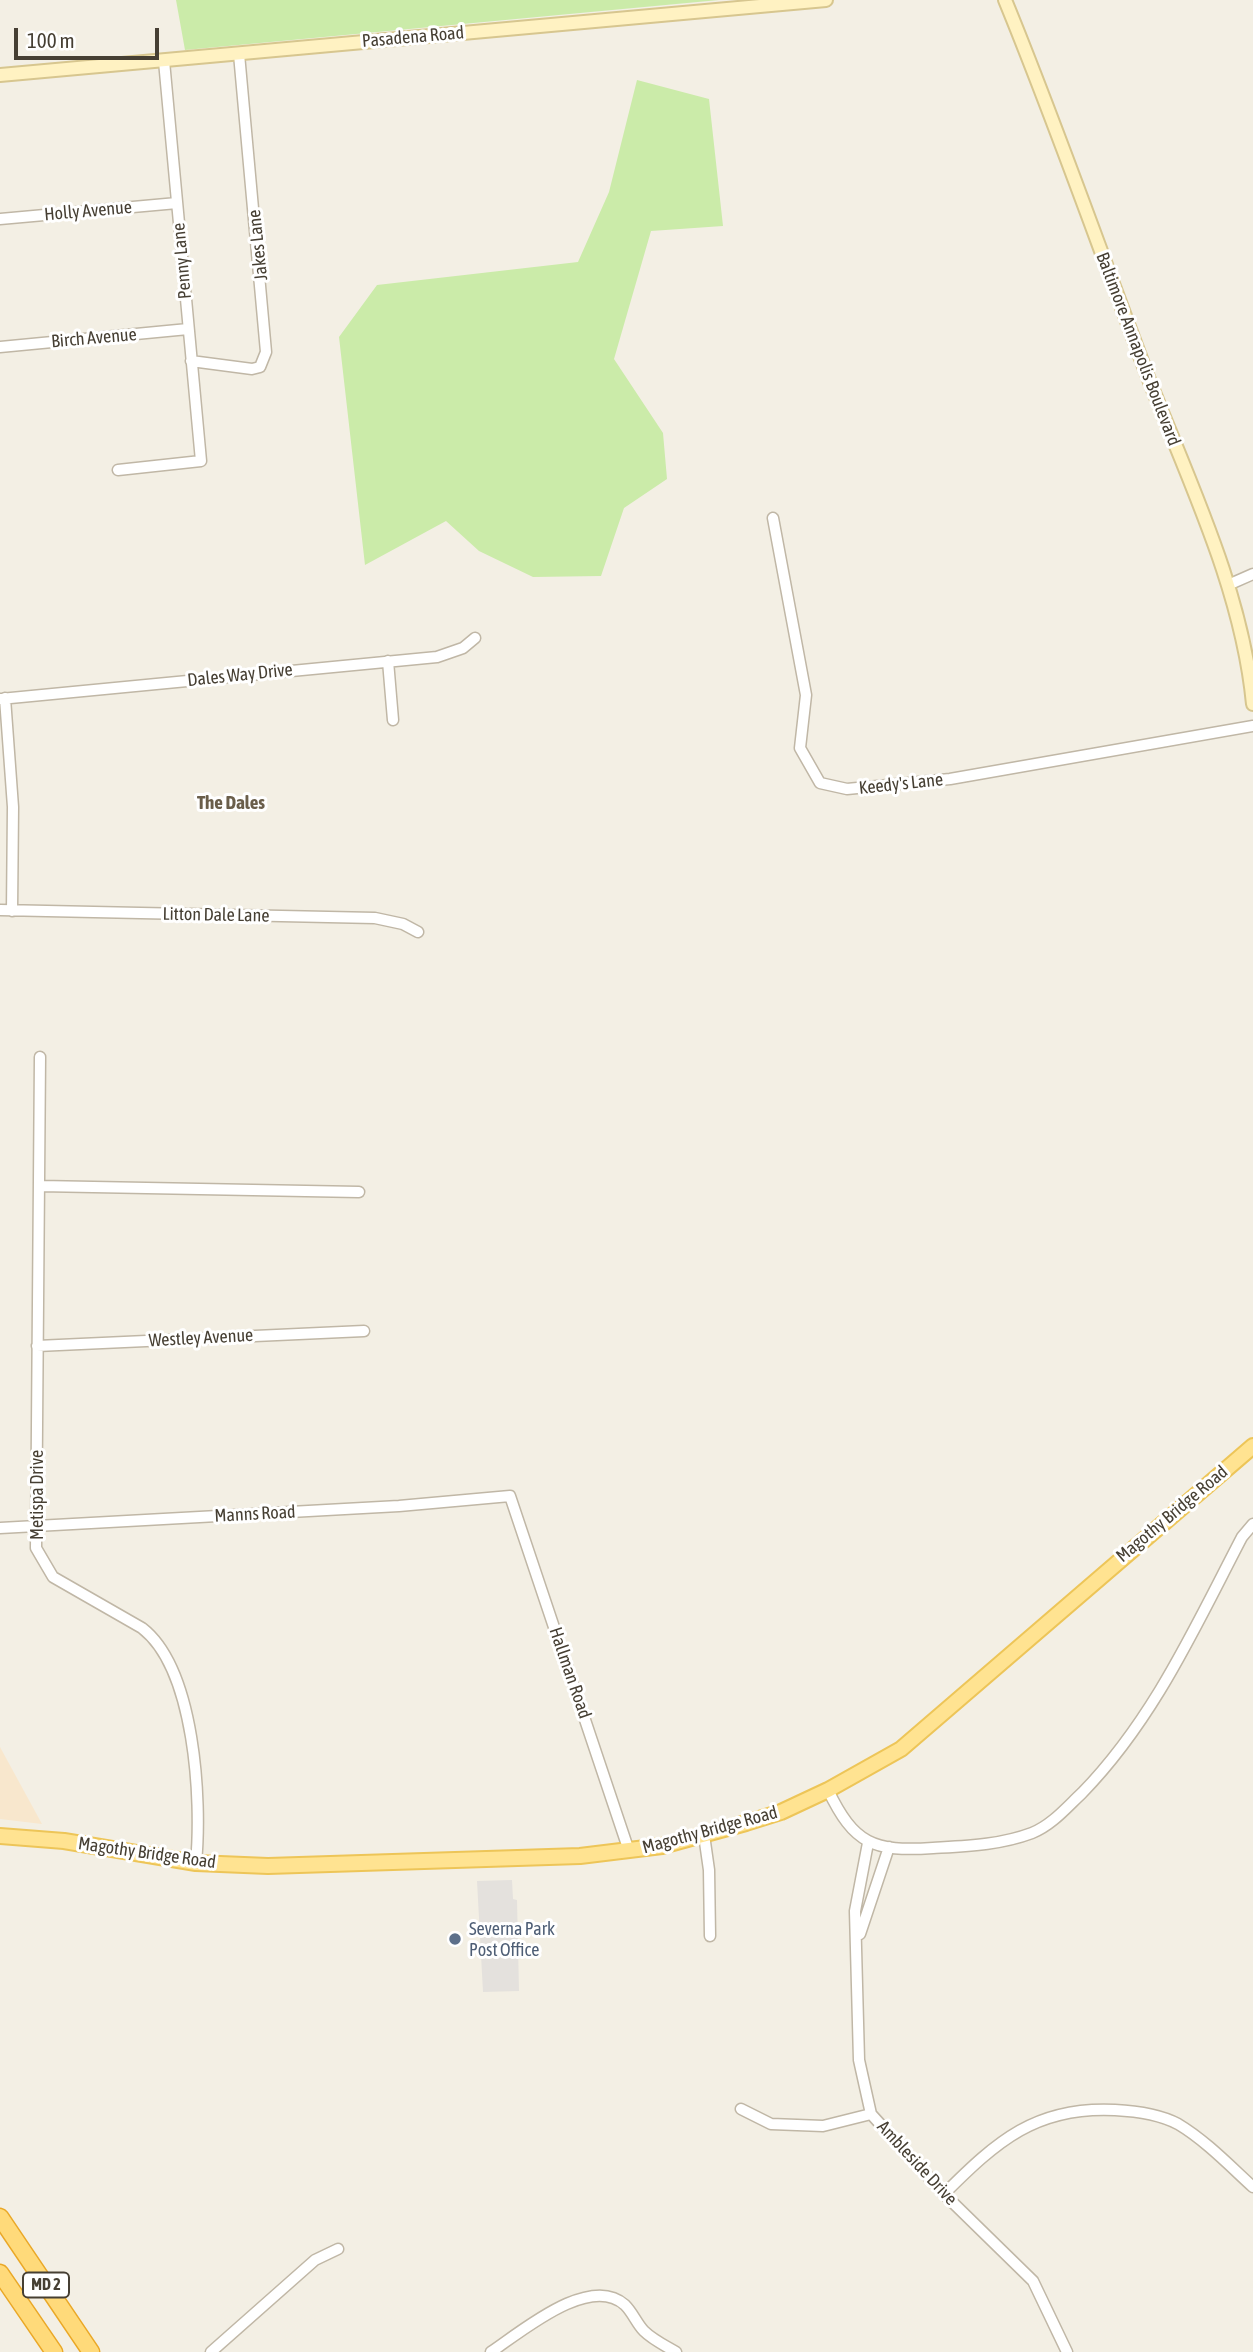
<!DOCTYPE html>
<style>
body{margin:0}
#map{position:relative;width:1253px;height:2352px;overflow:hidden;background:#f3efe4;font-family:"Asap Condensed",sans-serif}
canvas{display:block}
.scale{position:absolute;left:14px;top:28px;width:145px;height:32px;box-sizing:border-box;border:4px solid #463f33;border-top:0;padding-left:9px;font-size:21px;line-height:24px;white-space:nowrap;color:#463f33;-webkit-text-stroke:5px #fff;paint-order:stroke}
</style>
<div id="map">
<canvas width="1253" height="2352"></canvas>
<div class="scale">100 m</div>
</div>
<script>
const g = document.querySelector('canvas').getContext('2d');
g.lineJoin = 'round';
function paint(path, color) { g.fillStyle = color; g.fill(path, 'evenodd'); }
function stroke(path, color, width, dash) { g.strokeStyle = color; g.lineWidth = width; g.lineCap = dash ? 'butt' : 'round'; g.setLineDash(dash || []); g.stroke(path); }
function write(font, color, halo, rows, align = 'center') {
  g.font = font + ' "Asap Condensed",sans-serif'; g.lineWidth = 6; g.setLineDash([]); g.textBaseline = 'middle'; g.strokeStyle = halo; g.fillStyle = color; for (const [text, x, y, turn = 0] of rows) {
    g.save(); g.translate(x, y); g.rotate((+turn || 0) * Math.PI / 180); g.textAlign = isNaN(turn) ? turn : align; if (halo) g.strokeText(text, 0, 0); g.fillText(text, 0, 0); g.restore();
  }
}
paint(new Path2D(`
 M 0,1747 L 42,1824 L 0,1819 Z`), '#f8e7cd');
paint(new Path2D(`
 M 176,0 L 719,0 L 185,50 Z
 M 637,80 L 709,99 L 723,226 L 651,231 L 614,359 L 663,433 L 667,479 L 624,508 L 601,576 L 533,577 L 479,551 L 446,521 L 365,565 L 339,337 L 377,285 L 578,262 L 609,192 Z`), '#cbeba9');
paint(new Path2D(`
 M 512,1880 L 513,1899 L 517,1900 L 519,1991 L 483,1992 L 477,1881 Z`), '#e4e1dd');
const minor = new Path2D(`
 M 0,219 L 177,203
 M 0,347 L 188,329
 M 191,361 L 252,369 L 260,367 L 266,352 L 239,54
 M 118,470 L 201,461 L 164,61
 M 773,518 L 806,695 L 800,748 L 820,783 L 847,789 L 950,779 L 1253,726
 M 1228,585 L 1253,574
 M 388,661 L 393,720
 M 5,698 L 13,807 L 12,911
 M 0,699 L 437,657 L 463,648 L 475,638
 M 0,910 L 375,918 L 403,924 L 418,932
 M 40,1057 L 36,1548 L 53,1577 L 142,1628 C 195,1669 202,1800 196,1863
 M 40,1186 L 359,1192
 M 37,1346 L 364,1331
 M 0,1528 L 399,1506 L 510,1496 L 629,1851
 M 828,1790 C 854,1844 873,1852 933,1848 C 967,1846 1000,1845 1032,1833 C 1052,1825 1067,1807 1082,1793 C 1154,1719 1195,1627 1242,1537 L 1253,1524
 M 704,1835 L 709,1870 L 710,1936
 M 868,1843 L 855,1911 L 859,2060 L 871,2114 L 944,2194 L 1033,2281 L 1067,2352
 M 860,1934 L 889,1847
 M 741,2109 L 771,2124 L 823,2126 L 871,2114
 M 944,2194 C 997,2141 1036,2106 1115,2110 C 1135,2111 1161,2115 1178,2124 C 1205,2140 1230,2166 1253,2187
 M 211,2352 L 315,2260 L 338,2249
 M 491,2352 C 521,2332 590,2273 625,2305 C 633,2313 637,2324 644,2331 C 653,2340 666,2346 676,2352`);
const secondary = new Path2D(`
 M 1005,0 C 1056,124 1100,251 1148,377 C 1189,482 1242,590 1253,704
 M 0,75 L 826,0`);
const primary = new Path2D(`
 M 0,1836 L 64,1841 L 196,1863 L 268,1866 L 580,1856 L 662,1846 L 746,1823 L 781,1812 L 828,1790 L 901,1749 L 1253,1446`);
const trunk = new Path2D(`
 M 0,2217 L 91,2352
 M 0,2273 L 54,2352`);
stroke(minor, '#c0b7a6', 13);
stroke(secondary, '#d7c68f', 16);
stroke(primary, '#edc558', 18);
stroke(trunk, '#eaa827', 19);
stroke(minor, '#fff', 10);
stroke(secondary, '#fff2c2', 12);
stroke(primary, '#ffe391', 14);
stroke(trunk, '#ffda7a', 16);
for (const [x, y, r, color] of [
 [455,1939,7,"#5c6f8a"]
]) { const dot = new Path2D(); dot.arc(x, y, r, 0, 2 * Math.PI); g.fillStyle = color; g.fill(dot); stroke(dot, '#fff', 2.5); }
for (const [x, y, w] of [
 [46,2285,46]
]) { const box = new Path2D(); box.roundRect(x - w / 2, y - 12.5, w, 25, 5); g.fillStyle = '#fff'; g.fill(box); stroke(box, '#463f33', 2); }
write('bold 16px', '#463f33', null, [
 ["MD 2",46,2285]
]);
write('18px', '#463f33', '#fff', [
 ["Pasadena Road",413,37,-5],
 ["Holly Avenue",88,211,-5],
 ["Jakes Lane",258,245,-96],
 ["Penny Lane",182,261,-95],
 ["Birch Avenue",94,338,-5],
 ["Baltimore Annapolis Boulevard",1138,349,69],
 ["Dales Way Drive",240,675,-6],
 ["Keedy's Lane",901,784,-6],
 ["Litton Dale Lane",216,915,1],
 ["Westley Avenue",201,1338,-3],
 ["Metispa Drive",37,1495,-90],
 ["Manns Road",255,1514,-3],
 ["Magothy Bridge Road",1172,1514,-40],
 ["Hallman Road",570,1673,71],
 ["Magothy Bridge Road",710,1830,-15],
 ["Magothy Bridge Road",147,1853,8],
 ["Ambleside Drive",917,2163,47]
]);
write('18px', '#4e5e75', '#fff', [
 ["Severna Park",469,1929],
 ["Post Office",469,1950]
], 'left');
write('bold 19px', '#6a5e4a', '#fff', [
 ["The Dales",231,803]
]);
</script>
